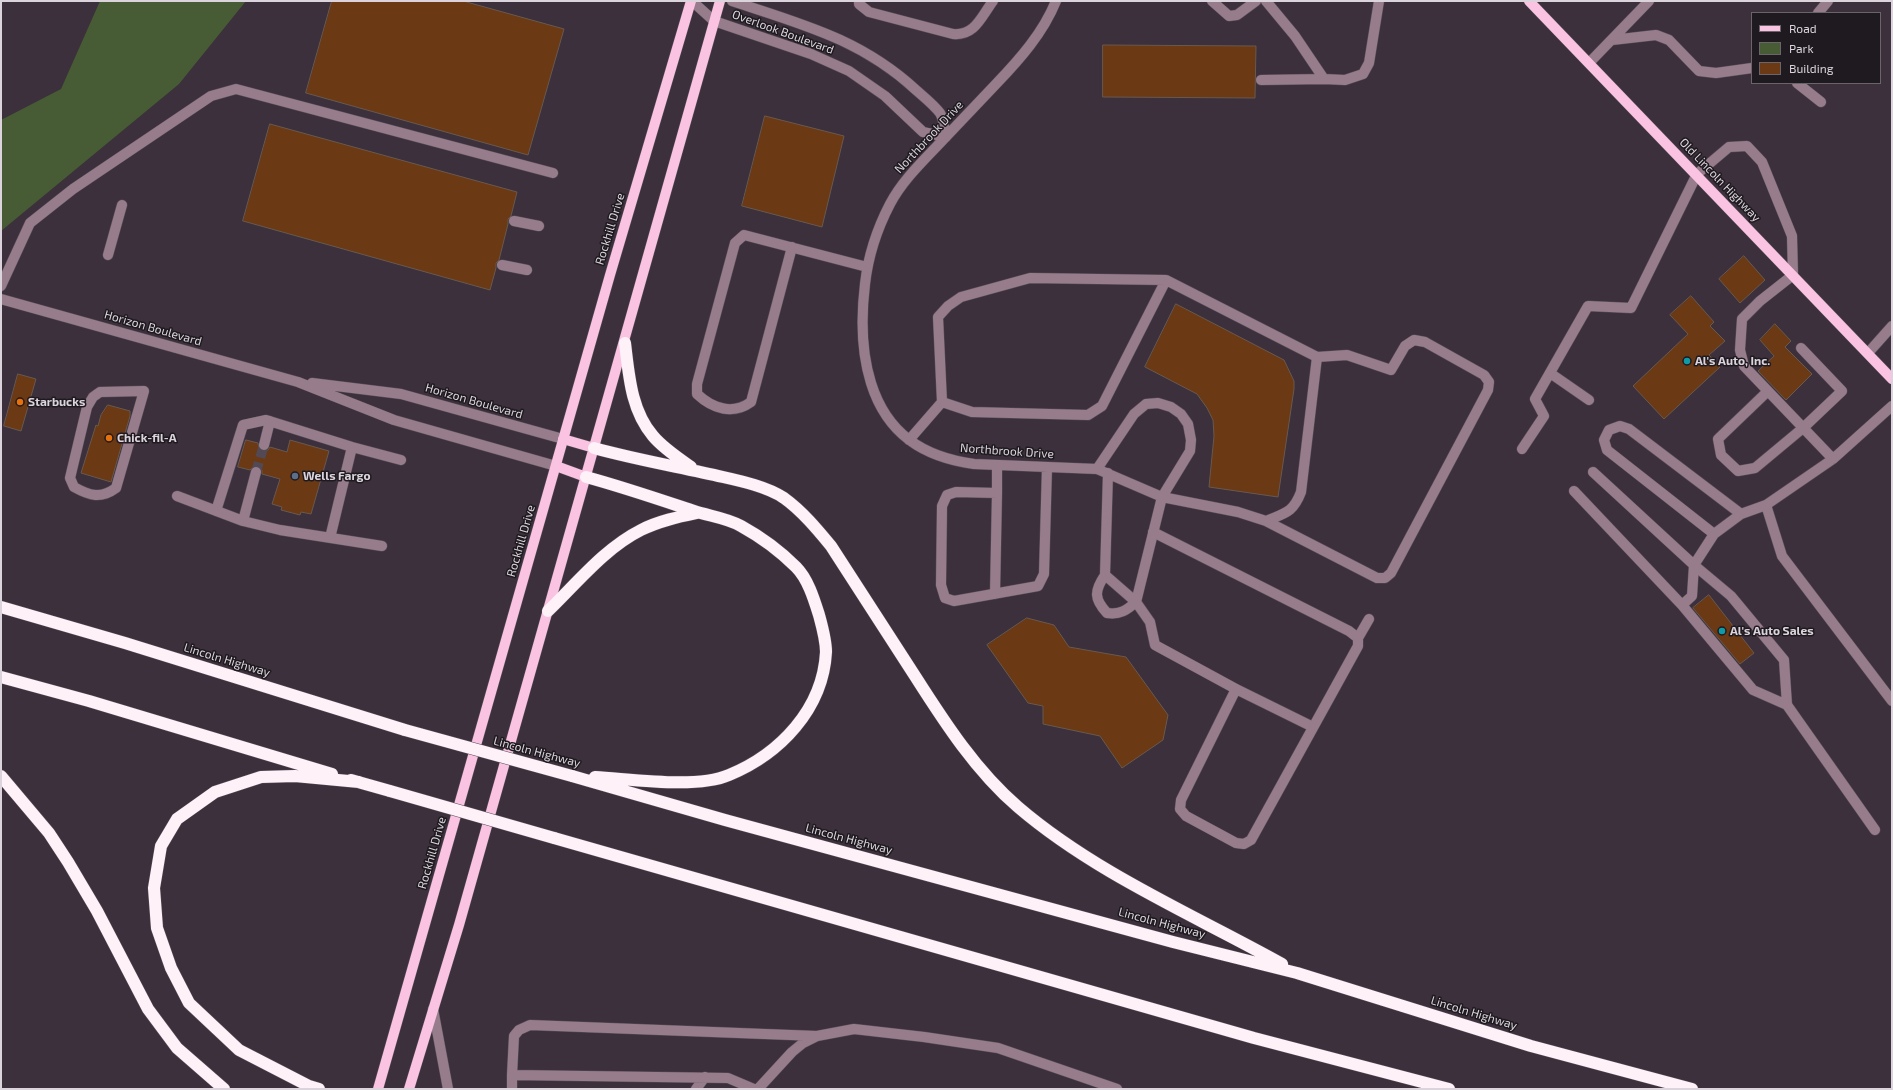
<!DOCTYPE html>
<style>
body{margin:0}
#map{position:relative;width:1893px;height:1090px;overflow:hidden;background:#3b303c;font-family:"Exo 2",sans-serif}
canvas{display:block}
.frame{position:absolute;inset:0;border:2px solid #dbd4dc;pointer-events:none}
.legend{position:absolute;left:1751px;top:12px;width:130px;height:72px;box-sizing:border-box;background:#1f1a20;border:1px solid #6a646b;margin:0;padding:5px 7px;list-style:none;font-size:12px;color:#dbd4dc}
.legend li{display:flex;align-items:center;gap:8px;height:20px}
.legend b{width:20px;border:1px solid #6a646b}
</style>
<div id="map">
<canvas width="1893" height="1090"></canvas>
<div class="frame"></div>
<ul class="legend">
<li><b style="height:5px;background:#fac3e2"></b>Road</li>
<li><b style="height:11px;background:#475c34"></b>Park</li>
<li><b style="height:11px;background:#6b3913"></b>Building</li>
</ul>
</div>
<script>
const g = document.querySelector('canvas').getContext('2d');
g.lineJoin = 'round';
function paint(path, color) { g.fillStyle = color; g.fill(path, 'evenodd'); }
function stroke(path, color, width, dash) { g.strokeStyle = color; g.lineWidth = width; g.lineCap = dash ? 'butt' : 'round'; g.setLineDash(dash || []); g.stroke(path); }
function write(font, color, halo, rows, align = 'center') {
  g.font = font + ' "Exo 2",sans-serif'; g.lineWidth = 3; g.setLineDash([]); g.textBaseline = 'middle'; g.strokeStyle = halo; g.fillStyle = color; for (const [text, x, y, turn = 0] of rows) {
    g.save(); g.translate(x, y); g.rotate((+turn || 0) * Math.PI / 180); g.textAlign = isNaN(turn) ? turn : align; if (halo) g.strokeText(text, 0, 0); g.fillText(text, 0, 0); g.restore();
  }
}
paint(new Path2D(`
 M 100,1 L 246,1 L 179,84 L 1,231 L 1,120 L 61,89 Z`), '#475c34');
const building = new Path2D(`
 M 332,1 L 463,1 L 564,29 L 528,155 L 306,93 Z
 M 1103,45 L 1256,46 L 1255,98 L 1103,97 Z
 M 765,116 L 844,136 L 822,227 L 742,206 Z
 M 270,124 L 517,192 L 511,216 L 508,219 L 508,224 L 499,260 L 496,263 L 496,268 L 490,290 L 243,221 Z
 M 1744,256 L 1765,280 L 1740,303 L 1719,279 Z
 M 1691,296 L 1714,322 L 1710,326 L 1725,341 L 1709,355 L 1720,367 L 1664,419 L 1633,386 L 1688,334 L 1670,315 Z
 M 1176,304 L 1284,360 L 1294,381 L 1294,389 L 1278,497 L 1209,487 L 1214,436 L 1213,420 L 1207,408 L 1197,394 L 1145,367 Z
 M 1775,324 L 1791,341 L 1785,347 L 1812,374 L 1786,400 L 1758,371 L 1774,356 L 1760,340 Z
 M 18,374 L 36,379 L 21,431 L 4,426 Z
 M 108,405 L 130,411 L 130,416 L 111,482 L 81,473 L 96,425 L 98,426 L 101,415 Z
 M 246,440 L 258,443 L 259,449 L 263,451 L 268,450 L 270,447 L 287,452 L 290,440 L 329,451 L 311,514 L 301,512 L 300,515 L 281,510 L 282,507 L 272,504 L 280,479 L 262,474 L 262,470 L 258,466 L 254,466 L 250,470 L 238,467 Z
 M 1709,595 L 1754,653 L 1740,664 L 1693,608 Z
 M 1027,618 L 1054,625 L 1069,647 L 1126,657 L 1168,715 L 1163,740 L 1122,768 L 1100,736 L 1043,724 L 1043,706 L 1028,703 L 987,645 Z`);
paint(building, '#6b3913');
stroke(building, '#69594f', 1);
stroke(new Path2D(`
 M 256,472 L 264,445`), '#534954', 10, [10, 5]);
const minor = new Path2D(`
 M 692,1 L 714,21 L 811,54 L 849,71 L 885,96 L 923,132 L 946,137 C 944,130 944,119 940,113 C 934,105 924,97 916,90 C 861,39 801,24 732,1
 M 859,1 L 859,4 L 869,12 L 953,34 C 975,36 981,17 993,1
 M 1212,1 L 1229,16 L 1237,15 L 1256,1
 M 1266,1 L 1295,36 L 1324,79 L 1345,80 L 1363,74 L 1369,63 L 1379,1
 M 1818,13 L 1828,1
 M 1612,40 L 1656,35 L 1669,40 L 1699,71 L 1716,73 L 1752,68
 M 1589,63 L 1649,1
 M 1261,80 L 1324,79
 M 1797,83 L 1821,102
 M 514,221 L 539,226
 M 792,247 L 751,402 C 733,415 713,409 697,394 L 697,384 L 735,243 L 744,235 L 867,267
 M 108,255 L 122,205
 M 502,265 L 527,270
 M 1,286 L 30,223 L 73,189 L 211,96 L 236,89 L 553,173
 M 1,299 L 298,382 L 394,420 L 556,466
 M 1868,353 L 1892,326
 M 1550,373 L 1589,400
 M 312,383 L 401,394 L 563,439
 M 144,391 L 116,488 C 101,499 90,496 74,487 L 70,478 L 87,407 L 93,397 L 100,392 Z
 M 1768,391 L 1718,439 L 1721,455 L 1738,471 L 1755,468 L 1803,428 L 1842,391 L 1801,348
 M 942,402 L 938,317 L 948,306 L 961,297 L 1030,278 L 1166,280
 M 909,440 L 942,402 L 972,412 L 1088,415 L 1102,406 L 1166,280 L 1317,357 L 1347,355 L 1391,370 L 1405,346 L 1414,340 L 1425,342 L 1484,375 L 1489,382 L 1488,390 L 1391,573 L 1385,578 L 1377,578 L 1266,521 L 1238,512 L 1162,497 L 1097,469 L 974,464 C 923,457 887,434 871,383 C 861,351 861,317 865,284 C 868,257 877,229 890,204 C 902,181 922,162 940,143 C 959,123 977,104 996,84 C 1020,59 1043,33 1056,1
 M 264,445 L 270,421
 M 1522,449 L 1544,416 L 1535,399 L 1588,306 L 1631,308 L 1697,174 L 1729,147 L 1747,146 L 1762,162 L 1792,236 L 1793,275 L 1760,301 L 1742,319 L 1740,350 L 1744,366 L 1833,459 L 1892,406
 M 1833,459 L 1766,505 L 1741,514 L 1714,534 L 1694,565 L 1692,596 L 1682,605 L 1753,690 L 1787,705 L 1875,830
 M 997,465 L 997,493 L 956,492 L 947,495 L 942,506 L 941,585 L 945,598 L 954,601 L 1038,586 L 1044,574 L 1047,467
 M 1097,469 L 1134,414 L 1146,404 L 1158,403 L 1171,407 L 1181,414 L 1188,424 L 1191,440 L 1190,451 L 1162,497 L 1136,602 L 1150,622 L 1155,645 L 1236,689 L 1181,800 L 1180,809 L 1186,816 L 1236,843 L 1244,844 L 1251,840 L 1358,646 L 1358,638 L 1349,631 L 1153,532
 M 1593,472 L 1694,565 L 1731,596 L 1784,660 L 1787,705
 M 1574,491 L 1682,605
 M 177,496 L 243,521 L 280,530 L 382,546
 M 1766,505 L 1782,556 L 1892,701
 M 216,511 L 243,425 L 266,420 L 352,447 L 401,460
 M 243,521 L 256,472
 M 1266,521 C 1285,513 1293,513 1301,492 L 1317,357
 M 1714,534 L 1607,450 L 1604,440 L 1609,430 L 1620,426 L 1629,429 L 1741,514
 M 330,538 L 352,447
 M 1105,575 L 1136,602 C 1127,610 1120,615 1107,613 C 1094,599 1094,591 1105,575 L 1108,473
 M 995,594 L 997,493
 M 1358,638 L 1369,619
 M 1236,689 L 1313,727
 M 433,1009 L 448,1089
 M 512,1075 L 512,1089
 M 696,1089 L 705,1077
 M 754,1089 L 728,1078 L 512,1075 L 514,1036 L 519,1030 L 530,1025 L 817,1036
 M 758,1089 L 792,1052 L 803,1043 L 817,1036 L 854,1029 L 924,1037 L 998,1048 L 1117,1089`);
const major = new Path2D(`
 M 1529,1 L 1892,379
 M 563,439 L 594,448
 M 556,466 L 586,477
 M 378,1089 L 610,275 L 691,1
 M 409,1089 L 459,925 L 720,1`);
const highway = new Path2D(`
 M 625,343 C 629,376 631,410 653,436 C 663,448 678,458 691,467
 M 594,448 C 637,460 680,467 723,477 C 741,481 768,487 784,498 C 802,511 817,529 831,546 C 859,589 887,633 915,676 C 945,723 976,771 1018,807 C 1095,873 1194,915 1282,964
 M 586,477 C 623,487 658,499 694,511 C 709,516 727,518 741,526 C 761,537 780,551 796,567 C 808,579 814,599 819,615 C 822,626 826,640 826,652 C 823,709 780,754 729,775 C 697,789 631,779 595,777
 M 1,607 L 125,643 L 405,730
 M 548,611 C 577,583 605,548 641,530 C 659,521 678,517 697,513
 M 1,677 L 89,701 L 332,774
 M 1,776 L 49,833 L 68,862 L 97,911 L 148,1009 L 177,1048 L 224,1089
 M 572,776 L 725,820 L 1173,942 L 1297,973 L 1531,1046 L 1692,1089
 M 351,780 L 390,791
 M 554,838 L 1254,1038 L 1449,1089
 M 319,1089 L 309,1086 L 239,1050 L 189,1003 L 171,968 L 157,928 L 154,888 L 161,846 L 177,819 L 215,792 L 261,777 L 295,776 L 359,782`);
stroke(minor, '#584e59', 11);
stroke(major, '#584e59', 11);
stroke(highway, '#584e59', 13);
stroke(minor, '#977c8b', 10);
stroke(major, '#fac3e2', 10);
stroke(highway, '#fef1f8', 12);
const highwayBridge = new Path2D(`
 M 405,730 L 572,776
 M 390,791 L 554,838`);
stroke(highwayBridge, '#584e59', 13, []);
stroke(highwayBridge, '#fef1f8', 12);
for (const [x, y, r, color] of [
 [1687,361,4,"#0f9aa8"],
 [20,402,4,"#e8710a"],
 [109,438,4,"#e8710a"],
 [295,476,4,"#5c6f8a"],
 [1722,631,4,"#0f9aa8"]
]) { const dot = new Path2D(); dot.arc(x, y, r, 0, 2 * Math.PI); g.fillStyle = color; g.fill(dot); stroke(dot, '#1f1a20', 1.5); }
write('12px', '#dbd4dc', '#1f1a20', [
 ["Overlook Boulevard",783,32,20],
 ["Northbrook Drive",929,137,-47],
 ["Old Lincoln Highway",1720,180,46],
 ["Rockhill Drive",610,229,-73],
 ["Horizon Boulevard",153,328,16],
 ["Horizon Boulevard",474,401,16],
 ["Northbrook Drive",1007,451,4],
 ["Rockhill Drive",521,541,-74],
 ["Lincoln Highway",227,660,17],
 ["Lincoln Highway",537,752,15],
 ["Lincoln Highway",849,839,15],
 ["Rockhill Drive",432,853,-74],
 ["Lincoln Highway",1162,923,15],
 ["Lincoln Highway",1474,1013,17]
]);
write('bold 12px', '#dbd4dc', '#1f1a20', [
 ["Al's Auto, Inc.",1695,361],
 ["Starbucks",28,402],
 ["Chick-fil-A",117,438],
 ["Wells Fargo",303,476],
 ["Al's Auto Sales",1730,631]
], 'left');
</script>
